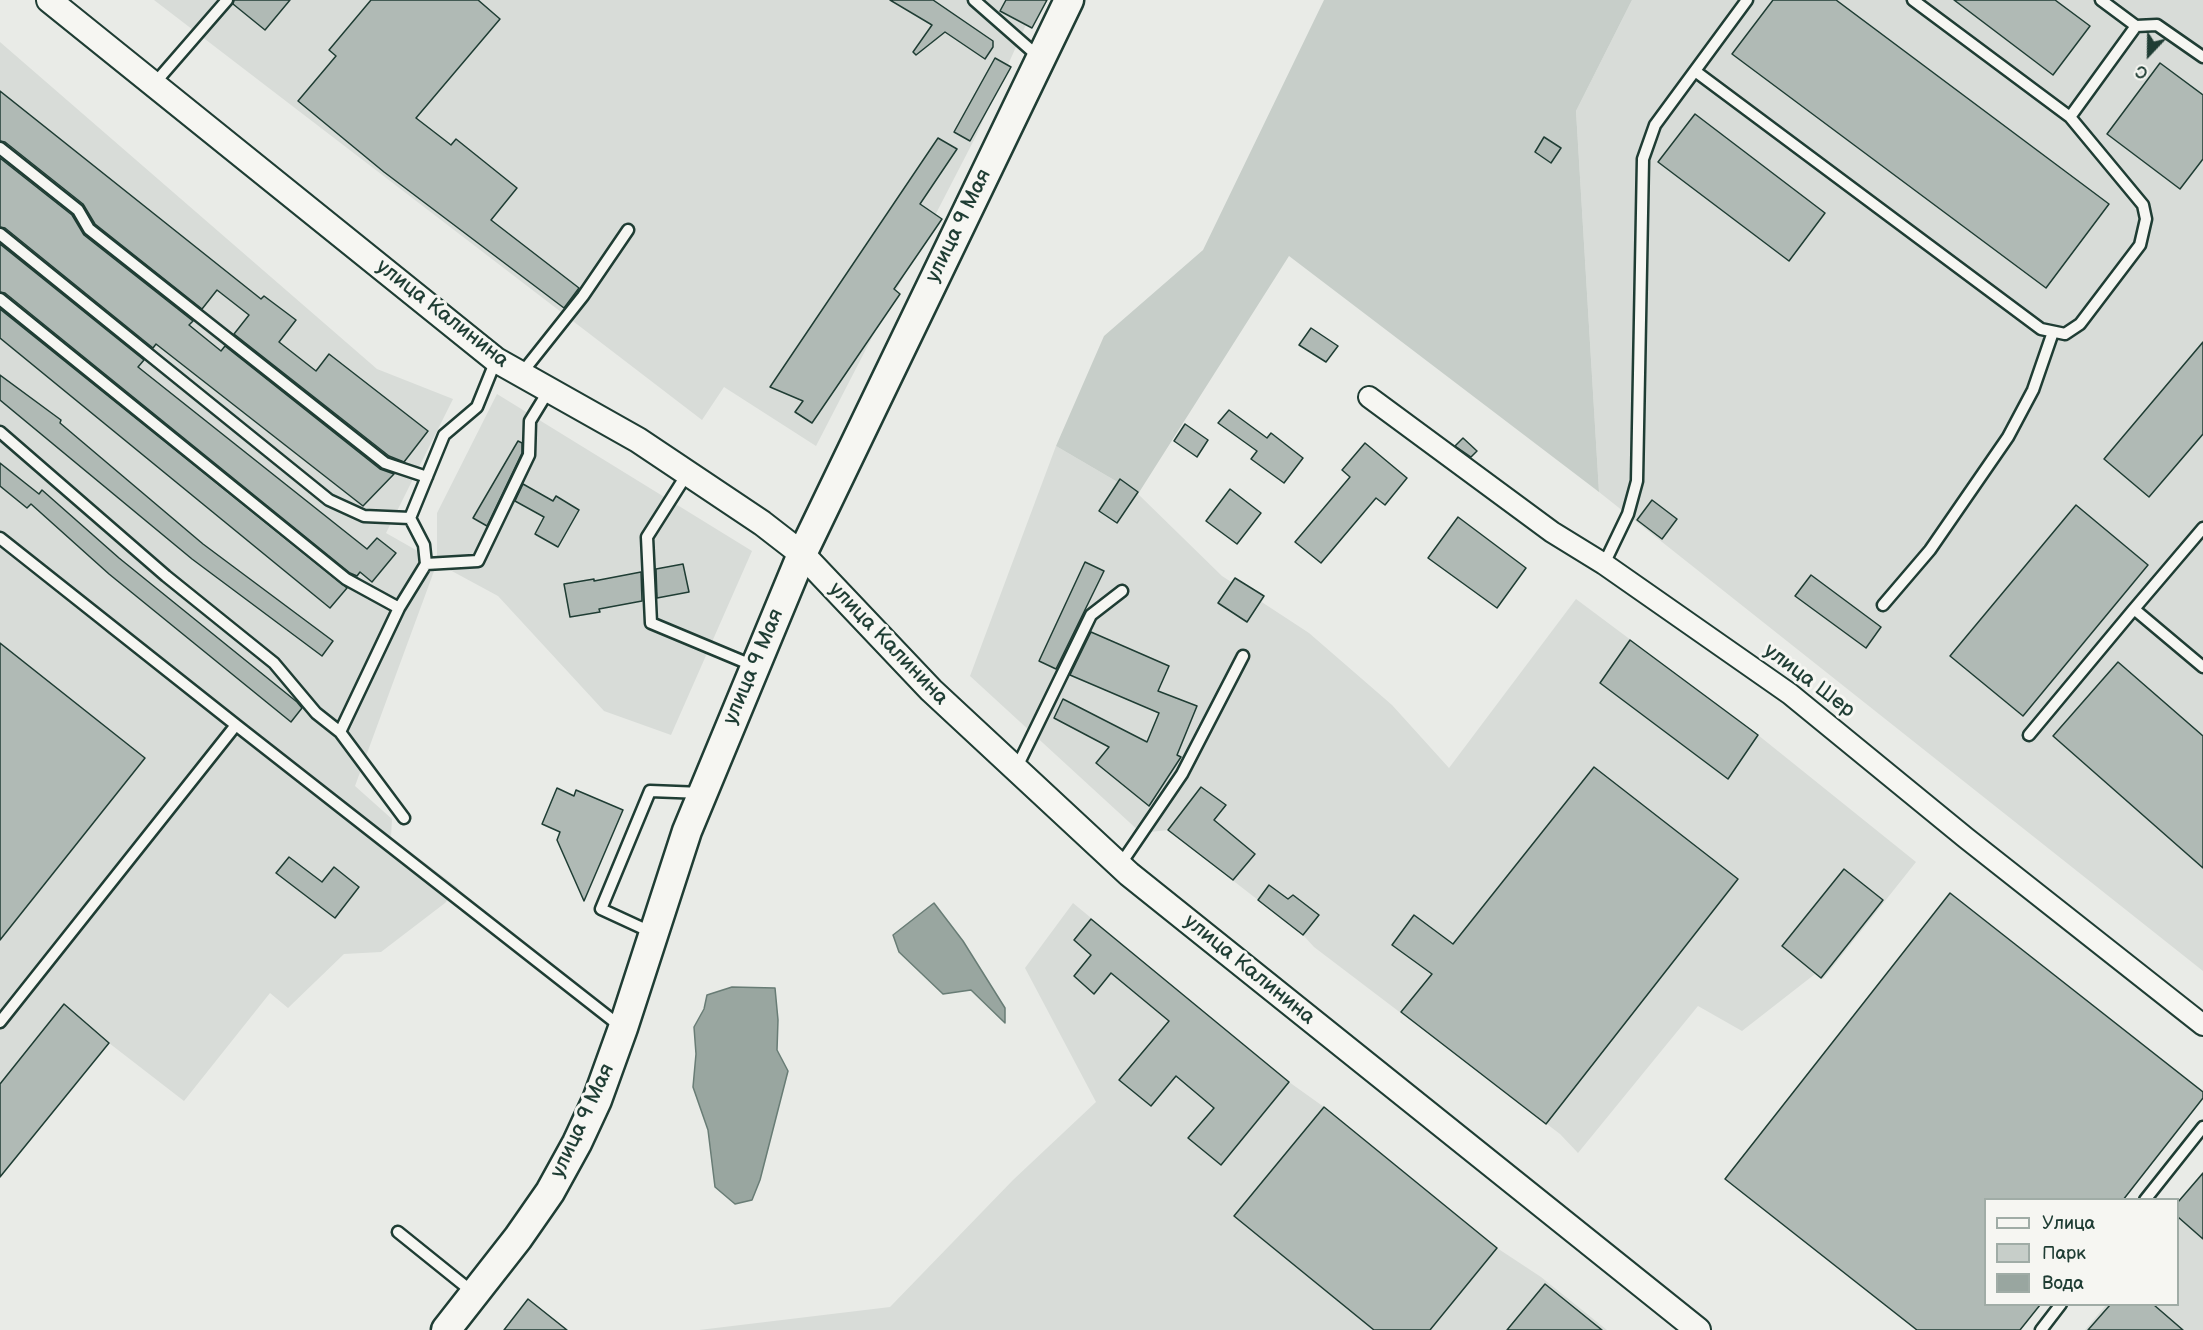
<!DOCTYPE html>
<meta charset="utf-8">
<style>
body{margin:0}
#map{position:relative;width:2203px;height:1330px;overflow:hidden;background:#e9ebe7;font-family:"Balsamiq Sans",sans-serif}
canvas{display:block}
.legend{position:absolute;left:1984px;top:1198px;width:195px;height:108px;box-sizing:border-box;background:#f6f6f2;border:2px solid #a0aca6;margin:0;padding:8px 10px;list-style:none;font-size:18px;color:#1f3d34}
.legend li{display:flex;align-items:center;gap:12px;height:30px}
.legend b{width:30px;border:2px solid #a0aca6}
.north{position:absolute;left:2119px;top:24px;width:60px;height:60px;-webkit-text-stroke:4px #f6f6f2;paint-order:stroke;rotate:202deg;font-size:16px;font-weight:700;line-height:24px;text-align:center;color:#1f3d34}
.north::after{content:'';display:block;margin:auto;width:21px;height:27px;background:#1f3d34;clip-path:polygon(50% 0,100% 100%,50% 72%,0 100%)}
</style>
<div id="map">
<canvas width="2203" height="1330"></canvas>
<ul class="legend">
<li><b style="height:8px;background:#f6f6f2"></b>Улица</li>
<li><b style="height:16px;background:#c7cec9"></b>Парк</li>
<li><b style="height:16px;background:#99a6a0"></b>Вода</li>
</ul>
<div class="north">С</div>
</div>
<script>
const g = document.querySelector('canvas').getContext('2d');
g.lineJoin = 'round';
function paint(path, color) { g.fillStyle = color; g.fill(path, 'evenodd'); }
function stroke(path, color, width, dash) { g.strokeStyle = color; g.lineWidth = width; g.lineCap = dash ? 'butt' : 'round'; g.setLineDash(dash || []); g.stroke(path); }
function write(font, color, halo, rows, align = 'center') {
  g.font = font + ' "Balsamiq Sans",sans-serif'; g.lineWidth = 6; g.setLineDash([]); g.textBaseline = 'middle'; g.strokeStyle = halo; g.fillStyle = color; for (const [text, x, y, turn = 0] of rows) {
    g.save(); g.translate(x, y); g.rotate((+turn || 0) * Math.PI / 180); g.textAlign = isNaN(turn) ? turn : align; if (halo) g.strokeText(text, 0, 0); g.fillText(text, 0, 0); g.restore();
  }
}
paint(new Path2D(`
 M 154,0 L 1037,0 L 976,136 L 816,446 L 724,387 L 702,420 Z
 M 1632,0 L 2203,0 L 2203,971 L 1599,492 L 1576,111 Z
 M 0,42 L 377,369 L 453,399 L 386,533 L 437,562 L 437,513 L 497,394 L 752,551 L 671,735 L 604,711 L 498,596 L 437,563 L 355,786 L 392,819 L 391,837 L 458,888 L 445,903 L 381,952 L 344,954 L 288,1008 L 270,993 L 184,1101 L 109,1043 L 0,1177 Z
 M 1056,446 L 1138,494 L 1222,576 L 1309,633 L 1392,705 L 1449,768 L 1576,599 L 1758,735 L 1916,862 L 1823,979 L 1815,974 L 1742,1031 L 1698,1006 L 1578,1153 L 1560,1134 L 1314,947 L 1303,935 L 1168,830 L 1141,833 L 970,676 Z
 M 1073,903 L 1289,1082 L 1324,1107 L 1497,1248 L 1541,1277 L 1607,1330 L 699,1330 L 890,1307 L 1013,1180 L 1096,1102 L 1025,968 Z
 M 2203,1173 L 2203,1330 L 2085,1330 L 2106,1305 L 2178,1304 L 2178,1202 Z`), '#d8dcd8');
paint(new Path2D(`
 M 1324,0 L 1632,0 L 1576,111 L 1599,492 L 1289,256 L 1138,494 L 1056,446 L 1104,336 L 1203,250 Z`), '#c7cec9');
const water = new Path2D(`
 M 934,903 L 963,941 L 1005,1008 L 1005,1023 L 971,990 L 943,994 L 899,952 L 893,935 Z
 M 732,987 L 775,988 L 778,1020 L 777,1050 L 788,1071 L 760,1180 L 752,1200 L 735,1204 L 715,1187 L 708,1130 L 693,1087 L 696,1054 L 694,1027 L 704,1009 L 707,995 Z`);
paint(water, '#99a6a0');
stroke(water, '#687c75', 1.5);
const building = new Path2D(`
 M 234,0 L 290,0 L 265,30 L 233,4 Z
 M 371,0 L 478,0 L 500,19 L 416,118 L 451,145 L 456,139 L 517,188 L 491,220 L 579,288 L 564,308 L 384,172 L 298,101 L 336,56 L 329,50 Z
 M 890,0 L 933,0 L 993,41 L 993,47 L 985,59 L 945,32 L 916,55 L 913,52 L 932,25 Z
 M 1006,0 L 1047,0 L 1032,28 L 1000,11 Z
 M 1773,0 L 1836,0 L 2109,204 L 2046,288 L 1732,54 Z
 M 1954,0 L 2055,0 L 2090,26 L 2053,75 Z
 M 995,58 L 1011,67 L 970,141 L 954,132 Z
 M 2160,63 L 2203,95 L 2203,159 L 2180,189 L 2107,134 Z
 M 0,91 L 261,299 L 264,296 L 296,320 L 279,342 L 316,371 L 329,354 L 428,431 L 404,462 L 389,456 L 234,334 L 249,315 L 217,290 L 202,309 L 95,224 L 83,204 L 5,142 L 0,141 Z
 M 1695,114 L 1825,213 L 1789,261 L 1658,162 Z
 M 1544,137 L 1561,148 L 1551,163 L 1535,152 Z
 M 938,138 L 957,149 L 920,204 L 942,219 L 894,289 L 900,294 L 812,423 L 795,412 L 803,401 L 770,387 Z
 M 0,158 L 72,215 L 84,235 L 193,321 L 189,325 L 221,351 L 225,346 L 380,469 L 394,474 L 363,506 L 156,344 L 153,348 L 5,228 L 0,227 Z
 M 0,244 L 144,360 L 138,367 L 367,549 L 377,538 L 396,553 L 372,582 L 360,572 L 357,576 L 350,573 L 5,293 L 0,292 Z
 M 0,309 L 347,588 L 330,608 L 0,338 Z
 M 1311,328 L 1338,346 L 1326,362 L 1299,345 Z
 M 2203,342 L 2203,434 L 2149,497 L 2104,459 Z
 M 0,375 L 61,420 L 60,423 L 203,544 L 333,641 L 322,656 L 192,559 L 0,400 Z
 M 1229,410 L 1267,438 L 1271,433 L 1303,458 L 1284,483 L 1251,459 L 1257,451 L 1218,423 Z
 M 1185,424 L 1208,440 L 1197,457 L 1174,441 Z
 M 1463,438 L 1477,451 L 1471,457 L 1455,446 Z
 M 518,441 L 522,443 L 522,453 L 487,526 L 473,518 Z
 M 1365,443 L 1407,478 L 1385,505 L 1376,498 L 1321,563 L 1295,542 L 1350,477 L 1342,470 Z
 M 0,463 L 39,494 L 42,490 L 119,558 L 297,702 L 302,708 L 291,722 L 109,574 L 31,504 L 27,508 L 0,486 Z
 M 1120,479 L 1138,492 L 1117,523 L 1099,511 Z
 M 523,484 L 553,501 L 556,496 L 579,510 L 558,547 L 535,534 L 544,517 L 515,501 Z
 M 1230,489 L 1261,513 L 1237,544 L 1206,521 Z
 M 1652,500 L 1677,519 L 1662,539 L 1637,520 Z
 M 2076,505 L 2148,565 L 2023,716 L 1950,656 Z
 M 1458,517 L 1526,568 L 1497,608 L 1428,558 Z
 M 1085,562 L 1104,571 L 1056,669 L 1039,661 Z
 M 683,564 L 689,592 L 657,598 L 656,569 Z
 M 641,572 L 642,601 L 599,609 L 600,612 L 570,617 L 564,584 L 594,579 L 594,581 Z
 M 1811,575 L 1881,627 L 1866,648 L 1795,596 Z
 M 1235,578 L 1264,596 L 1247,622 L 1218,603 Z
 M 1091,632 L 1169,666 L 1158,691 L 1197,706 L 1177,755 L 1181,757 L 1149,806 L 1096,763 L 1109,747 L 1054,718 L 1063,699 L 1147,742 L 1159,713 L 1070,675 Z
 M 1630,640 L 1758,735 L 1728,779 L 1600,683 Z
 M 0,643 L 145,758 L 0,940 Z
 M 2118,662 L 2203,736 L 2203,868 L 2053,736 Z
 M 1594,767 L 1738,879 L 1546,1124 L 1401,1012 L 1432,974 L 1392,945 L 1414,915 L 1453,944 Z
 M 1201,787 L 1226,805 L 1214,820 L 1255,854 L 1233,880 L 1168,830 Z
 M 557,788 L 574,796 L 576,790 L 623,810 L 584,901 L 557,840 L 560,832 L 542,824 Z
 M 289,857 L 322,882 L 334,867 L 359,887 L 335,918 L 276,873 Z
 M 1844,869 L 1883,900 L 1821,978 L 1782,946 Z
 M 1269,885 L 1288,899 L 1293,895 L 1319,915 L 1303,935 L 1258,900 Z
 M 1950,893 L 2203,1092 L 2203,1098 L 2123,1200 L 1986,1200 L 1986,1305 L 2040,1305 L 2020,1330 L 1917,1330 L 1725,1179 Z
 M 1091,919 L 1289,1082 L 1221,1165 L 1188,1138 L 1214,1108 L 1176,1076 L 1151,1106 L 1119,1080 L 1169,1021 L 1111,973 L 1094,994 L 1074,976 L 1091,955 L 1074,940 Z
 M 64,1004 L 109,1043 L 0,1177 L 0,1084 Z
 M 1324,1107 L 1497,1248 L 1430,1330 L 1374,1330 L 1234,1216 Z
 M 2203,1173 L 2203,1239 L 2178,1217 L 2178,1202 Z
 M 1545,1284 L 1602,1330 L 1507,1330 Z
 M 528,1299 L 567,1330 L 504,1330 Z
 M 2110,1305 L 2154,1305 L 2183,1330 L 2088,1330 Z`);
paint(building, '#b0bab5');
stroke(building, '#1f3d34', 1.5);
const service = new Path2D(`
 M 974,0 L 1040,58
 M 2101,0 L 2136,26
 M 1695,71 L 2041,329 L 2065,334 L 2080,324 L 2140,245 L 2146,219 L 2143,205 L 2070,117 L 1913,0
 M 154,84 L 227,0
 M 2070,117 L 2136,26 L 2157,25 L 2203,57
 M 0,148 L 78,210 L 89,229 L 385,463 L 427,477
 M 0,234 L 329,500 L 364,516 L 410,518
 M 0,299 L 346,579 L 399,608
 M 521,374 L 583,296 L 628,230
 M 0,432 L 166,576 L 274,663 L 316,713 L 340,732 L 404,818
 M 687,474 L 647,537 L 651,623 L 754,666
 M 0,538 L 236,725 L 0,1022
 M 426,564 L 478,561 L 529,455 L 530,421 L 549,390
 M 1604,564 L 1628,514 L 1637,481 L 1643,159 L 1655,125 L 1747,0
 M 1883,605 L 1930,550 L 2008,437 L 2033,390 L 2053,332
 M 2134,609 L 2203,528
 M 236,725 L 620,1026
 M 340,732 L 399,608 L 426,564 L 424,545 L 410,518 L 444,435 L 477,407 L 496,360
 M 2029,735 L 2134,609 L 2203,667
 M 1016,769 L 1091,615 L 1122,591
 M 1120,865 L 1182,774 L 1243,656
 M 653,933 L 601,909 L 650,791 L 702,793
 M 2145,1200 L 2203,1127
 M 398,1232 L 475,1294
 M 2041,1330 L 2061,1304`);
const minor = new Path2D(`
 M 1369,397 L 1552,532 L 1604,564 L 1790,694 L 1966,838 L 2203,1025`);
const tertiary = new Path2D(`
 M 49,0 L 496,360 L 638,440 L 762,523 L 802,554 L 931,690 L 1129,874 L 1698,1330`);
const secondary = new Path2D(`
 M 446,1330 L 518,1238 L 550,1192 L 577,1143 L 597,1100 L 623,1028 L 687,831 L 802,554 L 1069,0`);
stroke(service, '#1f3d34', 15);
stroke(minor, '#1f3d34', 24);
stroke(tertiary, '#1f3d34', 28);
stroke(secondary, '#1f3d34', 33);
stroke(service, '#f6f6f2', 10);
stroke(minor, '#f6f6f2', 20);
stroke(tertiary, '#f6f6f2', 24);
stroke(secondary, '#f6f6f2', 28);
write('21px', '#1f3d34', '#f6f6f2', [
 ["улица 9 Мая",959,226,-64],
 ["улица Калинина",442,314,38],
 ["улица Калинина",888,644,46],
 ["улица 9 Мая",754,667,-67],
 ["улица Шер",1809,681,37],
 ["улица Калинина",1249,970,39],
 ["улица 9 Мая",583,1121,-65]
]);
</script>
